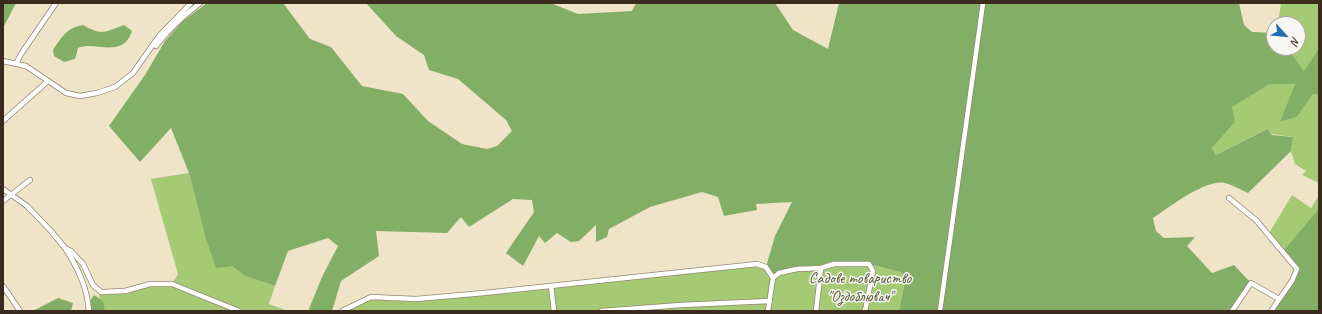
<!DOCTYPE html>
<meta charset="utf-8">
<style>
body{margin:0}
#map{position:relative;width:1322px;height:314px;overflow:hidden;background:#efe3c8;font-family:Caveat,sans-serif}
canvas{display:block}
.frame{position:absolute;inset:0;border:4px solid #3b2a1e;pointer-events:none}
.north{position:absolute;left:1266px;top:16px;width:40px;height:40px;box-sizing:border-box;background:#f6f6f2;border:1px solid #aba49d;border-radius:50%;rotate:117deg;font-size:11px;font-weight:700;line-height:16px;text-align:center;color:#3b2a1e}
.north::after{content:'';display:block;margin:auto;width:14px;height:18px;background:#1f6fb2;clip-path:polygon(50% 0,100% 100%,50% 72%,0 100%)}
</style>
<div id="map">
<canvas width="1322" height="314"></canvas>
<div class="frame"></div>
<div class="north">N</div>
</div>
<script>
const g = document.querySelector('canvas').getContext('2d');
g.lineJoin = 'round';
function paint(path, color) { g.fillStyle = color; g.fill(path, 'evenodd'); }
function stroke(path, color, width, dash) { g.strokeStyle = color; g.lineWidth = width; g.lineCap = dash ? 'butt' : 'round'; g.setLineDash(dash || []); g.stroke(path); }
function write(font, color, halo, rows, align = 'center') {
  g.font = font + ' Caveat,sans-serif'; g.lineWidth = 3; g.setLineDash([]); g.textBaseline = 'middle'; g.strokeStyle = halo; g.fillStyle = color; for (const [text, x, y, turn = 0] of rows) {
    g.save(); g.translate(x, y); g.rotate((+turn || 0) * Math.PI / 180); g.textAlign = isNaN(turn) ? turn : align; if (halo) g.strokeText(text, 0, 0); g.fillText(text, 0, 0); g.restore();
  }
}
paint(new Path2D(`
 M 1281,3 L 1319,3 L 1319,48 L 1304,72 L 1287,48 L 1298,48 L 1298,24 L 1278,24 Z
 M 1270,84 L 1295,84 L 1281,122 L 1297,117 L 1313,94 L 1319,95 L 1319,183 L 1302,175 L 1306,171 L 1295,164 L 1291,151 L 1293,137 L 1272,134 L 1266,129 L 1216,155 L 1212,148 L 1234,123 L 1231,107 Z
 M 189,173 L 205,236 L 232,266 L 245,276 L 275,286 L 269,304 L 288,311 L 102,311 L 98,290 L 105,293 L 150,284 L 172,284 L 178,274 L 151,179 Z
 M 1292,195 L 1311,208 L 1319,195 L 1319,311 L 1271,311 L 1296,269 L 1268,235 Z
 M 757,264 L 779,273 L 834,264 L 869,264 L 900,272 L 906,277 L 899,311 L 339,311 L 371,297 L 416,299 Z`), '#a4ca74');
paint(new Path2D(`
 M 3,3 L 16,3 L 3,28 Z
 M 207,3 L 283,3 L 310,39 L 331,47 L 362,86 L 403,94 L 428,121 L 462,144 L 487,149 L 497,146 L 512,131 L 506,120 L 458,79 L 429,70 L 424,55 L 396,36 L 366,3 L 553,3 L 553,4 L 578,14 L 632,11 L 636,3 L 775,3 L 793,30 L 828,49 L 839,3 L 1239,3 L 1244,25 L 1252,32 L 1274,33 L 1274,48 L 1287,48 L 1304,71 L 1319,48 L 1319,77 L 1318,83 L 1319,84 L 1319,95 L 1313,94 L 1297,117 L 1280,122 L 1295,84 L 1270,84 L 1232,107 L 1235,122 L 1212,148 L 1216,155 L 1267,129 L 1272,135 L 1293,137 L 1291,151 L 1248,193 C 1241,190 1233,185 1225,183 C 1205,179 1170,207 1153,218 L 1156,231 L 1164,238 L 1195,237 L 1187,246 L 1212,273 L 1234,265 L 1251,283 L 1232,311 L 899,311 L 906,277 L 900,272 L 869,264 L 834,264 L 779,273 L 773,278 L 766,267 L 775,236 L 792,202 L 756,204 L 757,210 L 724,216 L 718,197 L 702,192 L 650,207 L 609,229 L 607,237 L 596,242 L 596,225 L 579,241 L 571,242 L 557,233 L 545,243 L 539,236 L 523,266 L 506,253 L 534,212 L 532,200 L 513,199 L 469,227 L 461,217 L 447,233 L 376,231 L 379,256 L 341,281 L 332,311 L 311,311 L 309,309 L 322,277 L 338,246 L 328,238 L 288,251 L 275,286 L 245,276 L 232,266 L 216,268 L 205,236 L 189,173 L 171,128 L 140,162 L 109,126 L 145,75 L 165,41 L 183,21 Z
 M 83,25 C 102,36 105,32 124,25 L 132,31 C 123,60 94,40 78,48 L 75,59 L 64,62 L 54,56 L 53,50 C 62,37 66,28 83,25 Z
 M 1319,209 L 1319,311 L 1275,311 L 1291,284 L 1298,269 L 1285,249 Z
 M 94,295 L 103,301 L 105,311 L 91,311 L 90,301 Z
 M 58,298 L 73,303 L 71,311 L 33,311 Z`), '#83ae66');
const street = new Path2D(`
 M 156,46 C 169,29 183,16 200,3
 M 3,61 L 26,66 L 66,93 L 80,96 L 97,93 L 115,87 L 133,73 L 159,36 L 191,3
 M 16,64 L 21,54 L 56,3
 M 3,121 L 48,81
 M 3,189 L 27,206 L 51,231 L 65,248 L 71,251 L 83,264 L 93,285 L 101,292 L 125,291 L 150,284 L 172,284 L 239,311
 M 1229,198 L 1256,220 L 1297,269 L 1292,281 L 1271,311
 M 3,201 L 30,180
 M 65,248 C 78,268 87,287 89,311
 M 773,278 L 779,273 L 797,269 L 821,268 L 834,264 L 869,264 L 873,271 L 865,311
 M 3,286 L 20,311
 M 551,286 L 554,311
 M 342,311 L 371,297 L 416,299 L 484,293 L 757,264 L 766,267 L 773,278 L 768,311
 M 602,311 L 681,305 L 770,301
 M 816,311 L 821,268
 M 940,311 L 983,3
 M 1232,311 L 1251,283 L 1279,299`);
stroke(street, '#958673', 6);
stroke(street, '#fff', 4.5);
write('16px', '#5a5a38', '#f6f6f2', [
 ["Садове товариство",860,279],
 ["\"Оздоблювач\"",860,297]
]);
</script>
